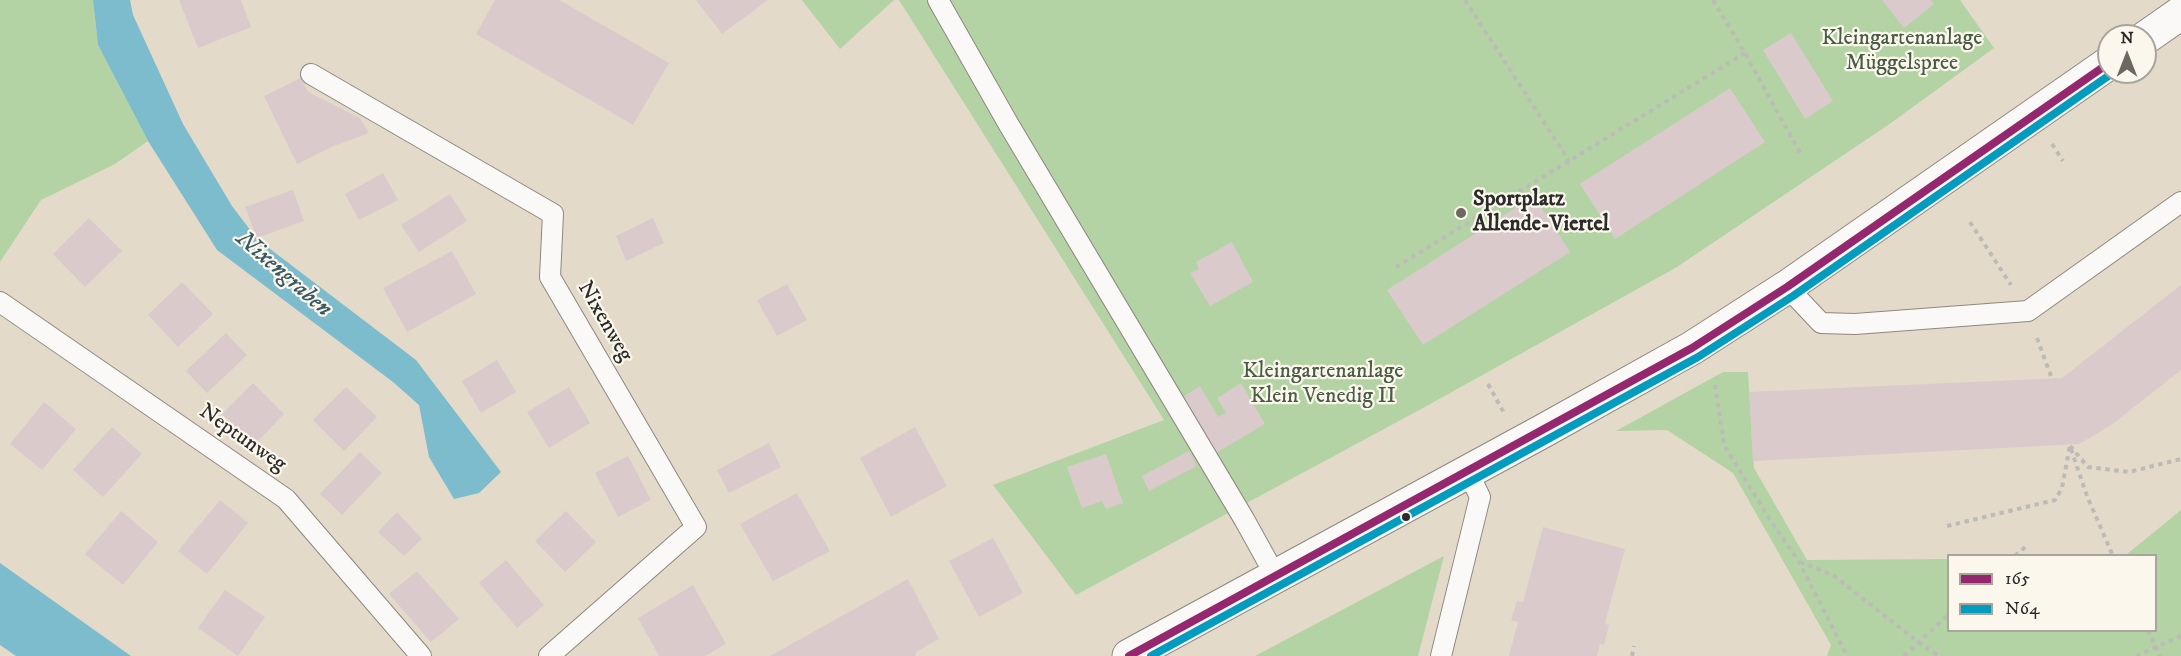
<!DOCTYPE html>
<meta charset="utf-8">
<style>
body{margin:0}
#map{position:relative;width:2181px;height:656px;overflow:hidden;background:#e4dac9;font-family:"IM FELL DW Pica",serif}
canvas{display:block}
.legend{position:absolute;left:1947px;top:554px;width:210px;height:78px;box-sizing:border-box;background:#fbf7ec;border:2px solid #a8a59f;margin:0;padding:8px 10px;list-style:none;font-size:18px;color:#2b2b2b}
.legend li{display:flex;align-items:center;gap:12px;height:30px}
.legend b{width:30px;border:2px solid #a8a59f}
.north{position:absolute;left:2097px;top:24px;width:60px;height:60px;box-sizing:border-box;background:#fbf7ec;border:2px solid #a8a59f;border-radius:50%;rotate:0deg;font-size:16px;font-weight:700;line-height:24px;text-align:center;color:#2b2b2b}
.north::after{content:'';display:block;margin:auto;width:21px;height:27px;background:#6c6862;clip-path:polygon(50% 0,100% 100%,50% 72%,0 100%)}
</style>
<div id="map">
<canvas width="2181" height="656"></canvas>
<ul class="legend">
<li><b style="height:8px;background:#95276e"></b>165</li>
<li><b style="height:8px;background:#049cbe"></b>N64</li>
</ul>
<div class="north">N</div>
</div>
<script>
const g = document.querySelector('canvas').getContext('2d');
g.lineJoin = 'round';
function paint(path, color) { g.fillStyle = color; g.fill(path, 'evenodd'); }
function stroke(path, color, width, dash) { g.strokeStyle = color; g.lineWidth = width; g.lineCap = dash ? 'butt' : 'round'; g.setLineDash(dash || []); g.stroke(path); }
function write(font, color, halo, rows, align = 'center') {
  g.font = font + ' "IM FELL DW Pica",serif'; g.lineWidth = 4.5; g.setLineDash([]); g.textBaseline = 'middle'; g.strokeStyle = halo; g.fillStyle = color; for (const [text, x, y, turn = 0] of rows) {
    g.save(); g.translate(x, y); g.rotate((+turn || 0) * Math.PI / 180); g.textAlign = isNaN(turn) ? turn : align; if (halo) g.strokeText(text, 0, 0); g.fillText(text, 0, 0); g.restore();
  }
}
paint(new Path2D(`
 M 0,0 L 93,0 L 98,45 L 148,141 L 115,164 L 41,200 L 0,262 Z
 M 802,0 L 894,0 L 840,49 Z
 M 899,0 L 1960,0 L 1994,48 L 1891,123 L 1677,267 L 1423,408 L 1076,595 L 993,485 L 1164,420 Z
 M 1723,372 L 1748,372 L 1754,468 L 1807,560 L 1948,559 L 1948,630 L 2156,630 L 2156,556 L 2126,555 L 2181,510 L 2181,656 L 1827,656 L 1831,645 L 1733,473 L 1667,430 L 1616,431 Z
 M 1444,556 L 1418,656 L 1255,656 Z`), '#b4d3a4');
paint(new Path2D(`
 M 93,0 L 130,0 L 133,15 L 183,124 L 232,206 L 257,239 L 416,360 L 501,472 L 479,493 L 454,499 L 429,457 L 419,405 L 393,382 L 217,250 L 148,141 L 98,45 Z
 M 0,563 L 131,656 L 16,656 L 0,645 Z`), '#7cbccc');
paint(new Path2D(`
 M 179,0 L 241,0 L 251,27 L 198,48 Z
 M 495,0 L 559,0 L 669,63 L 633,125 L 476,34 Z
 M 696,0 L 768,0 L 722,34 Z
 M 1882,0 L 1931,0 L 1934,4 L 1904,28 Z
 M 1791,33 L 1833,101 L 1805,119 L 1763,50 Z
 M 301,78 L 308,92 L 360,118 L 369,133 L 334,146 L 297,164 L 264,96 Z
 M 1730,88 L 1765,142 L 1615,239 L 1580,184 Z
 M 383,173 L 398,200 L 359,220 L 345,194 Z
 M 293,190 L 304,221 L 257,238 L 245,207 Z
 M 450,194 L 467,221 L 419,252 L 401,225 Z
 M 1534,196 L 1570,252 L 1423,345 L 1387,290 Z
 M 89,218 L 122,251 L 85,287 L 53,254 Z
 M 653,218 L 664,243 L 626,261 L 616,236 Z
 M 1232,242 L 1253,282 L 1210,306 L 1190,273 L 1199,269 L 1196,262 Z
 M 452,251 L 476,294 L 407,332 L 383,288 Z
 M 182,282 L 213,314 L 178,347 L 148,315 Z
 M 787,284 L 807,320 L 777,336 L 757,300 Z
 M 2181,285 L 2181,370 L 2110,426 L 2079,444 L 1753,461 L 1749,392 L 2062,378 Z
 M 226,333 L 247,355 L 207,393 L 186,371 Z
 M 497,360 L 516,392 L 481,413 L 462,381 Z
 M 253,383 L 284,414 L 254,445 L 222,414 Z
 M 1241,383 L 1265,424 L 1216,453 L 1183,397 L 1200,386 L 1218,417 L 1226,413 L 1217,398 Z
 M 346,387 L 377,417 L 344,451 L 313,420 Z
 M 569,387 L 590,423 L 549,448 L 527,412 Z
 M 44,402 L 76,429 L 42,470 L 10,444 Z
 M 112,427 L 142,454 L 103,497 L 73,470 Z
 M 915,427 L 947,486 L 891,517 L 860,458 Z
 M 769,443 L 781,467 L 729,493 L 717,470 Z
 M 1189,451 L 1197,466 L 1149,491 L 1142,476 Z
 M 360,452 L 382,473 L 342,515 L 320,494 Z
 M 1106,454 L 1123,503 L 1106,509 L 1102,501 L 1082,508 L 1067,467 Z
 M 628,456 L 651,500 L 618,517 L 595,473 Z
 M 797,493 L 830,551 L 773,581 L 740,524 Z
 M 220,500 L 248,523 L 207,574 L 178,551 Z
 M 121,511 L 158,542 L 123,585 L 85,554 Z
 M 566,511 L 596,542 L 565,572 L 535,541 Z
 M 397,512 L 422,539 L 404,556 L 378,532 Z
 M 1543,527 L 1625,549 L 1605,623 L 1609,625 L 1604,645 L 1600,644 L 1597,656 L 1509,656 L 1518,622 L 1511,620 L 1517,601 L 1523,602 Z
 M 993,538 L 1023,593 L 979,617 L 949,561 Z
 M 506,560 L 544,605 L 517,628 L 479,583 Z
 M 417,571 L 459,619 L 431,642 L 389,594 Z
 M 908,579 L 939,639 L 916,652 L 915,656 L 770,656 Z
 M 693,585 L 726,644 L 705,656 L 659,656 L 638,618 Z
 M 225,590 L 265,617 L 238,656 L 198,628 Z`), '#dbcacb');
const service = new Path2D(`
 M 938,0 L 1009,125 L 1244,519 L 1275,575
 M 311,74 L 553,214 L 550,277 L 696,527 L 549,656
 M 1787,287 L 1821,323 L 1855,324 L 2028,311 L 2181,202
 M 0,302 L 286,499 L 421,656
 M 1441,656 L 1480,497 L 1468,472`);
const tertiary = new Path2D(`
 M 2145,38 L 2181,13
 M 1129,656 L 1543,431 L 1692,348 L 1787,287 L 2109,63`);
stroke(service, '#8d8880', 22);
stroke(tertiary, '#8d8880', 35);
stroke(new Path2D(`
 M 1465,0 L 1569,161
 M 1713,0 L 1745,53 L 1800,153
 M 2052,144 L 2063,161
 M 1970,222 L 2011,285
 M 1396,267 L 1745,53
 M 2037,338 L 2052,379
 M 1488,384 L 1504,413
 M 1715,385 L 1724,445 L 1767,515 L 1799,562 L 1847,656
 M 2070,446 L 2088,467 L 2129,472 L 2181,459
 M 2071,449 L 2087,496 L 2113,556
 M 1947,526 L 2055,500 L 2062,488 L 2070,445
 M 2015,556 L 2025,547
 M 1800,562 L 1833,575 L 1918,642 L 1939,656
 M 2148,630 L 2160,656
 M 1632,656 L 1634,646
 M 1904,656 L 1948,615
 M 2136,656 L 2181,636`), '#bcbbb7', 4, [4.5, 4.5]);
stroke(service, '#fbf9f7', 20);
stroke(tertiary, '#fbf9f7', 33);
stroke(new Path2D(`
 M 1129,656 L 1692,348 L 1787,287 L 2109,63`), '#95276e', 8);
stroke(new Path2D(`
 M 1151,656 L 1698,357 L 1793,296 L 2114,72`), '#049cbe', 8);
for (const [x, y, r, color] of [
 [1461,213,6,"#6c6862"],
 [1406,517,5,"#2b2b2b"]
]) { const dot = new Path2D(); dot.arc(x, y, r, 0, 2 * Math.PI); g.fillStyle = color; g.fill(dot); stroke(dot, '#fbf7ec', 2); }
write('22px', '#485c46', '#fbf7ec', [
 ["Kleingartenanlage",1902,39],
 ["Müggelspree",1902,64],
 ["Kleingartenanlage",1323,372],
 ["Klein Venedig II",1323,397]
]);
write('bold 22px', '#2b2b2b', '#fbf7ec', [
 ["Sportplatz",1473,200],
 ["Allende-Viertel",1473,225]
], 'left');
write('22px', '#2b2b2b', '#fbf7ec', [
 ["Nixenweg",604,322,60],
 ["Neptunweg",242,439,35]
]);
write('italic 24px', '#385964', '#fbf7ec', [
 ["Nixengraben",283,275,41]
]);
</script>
